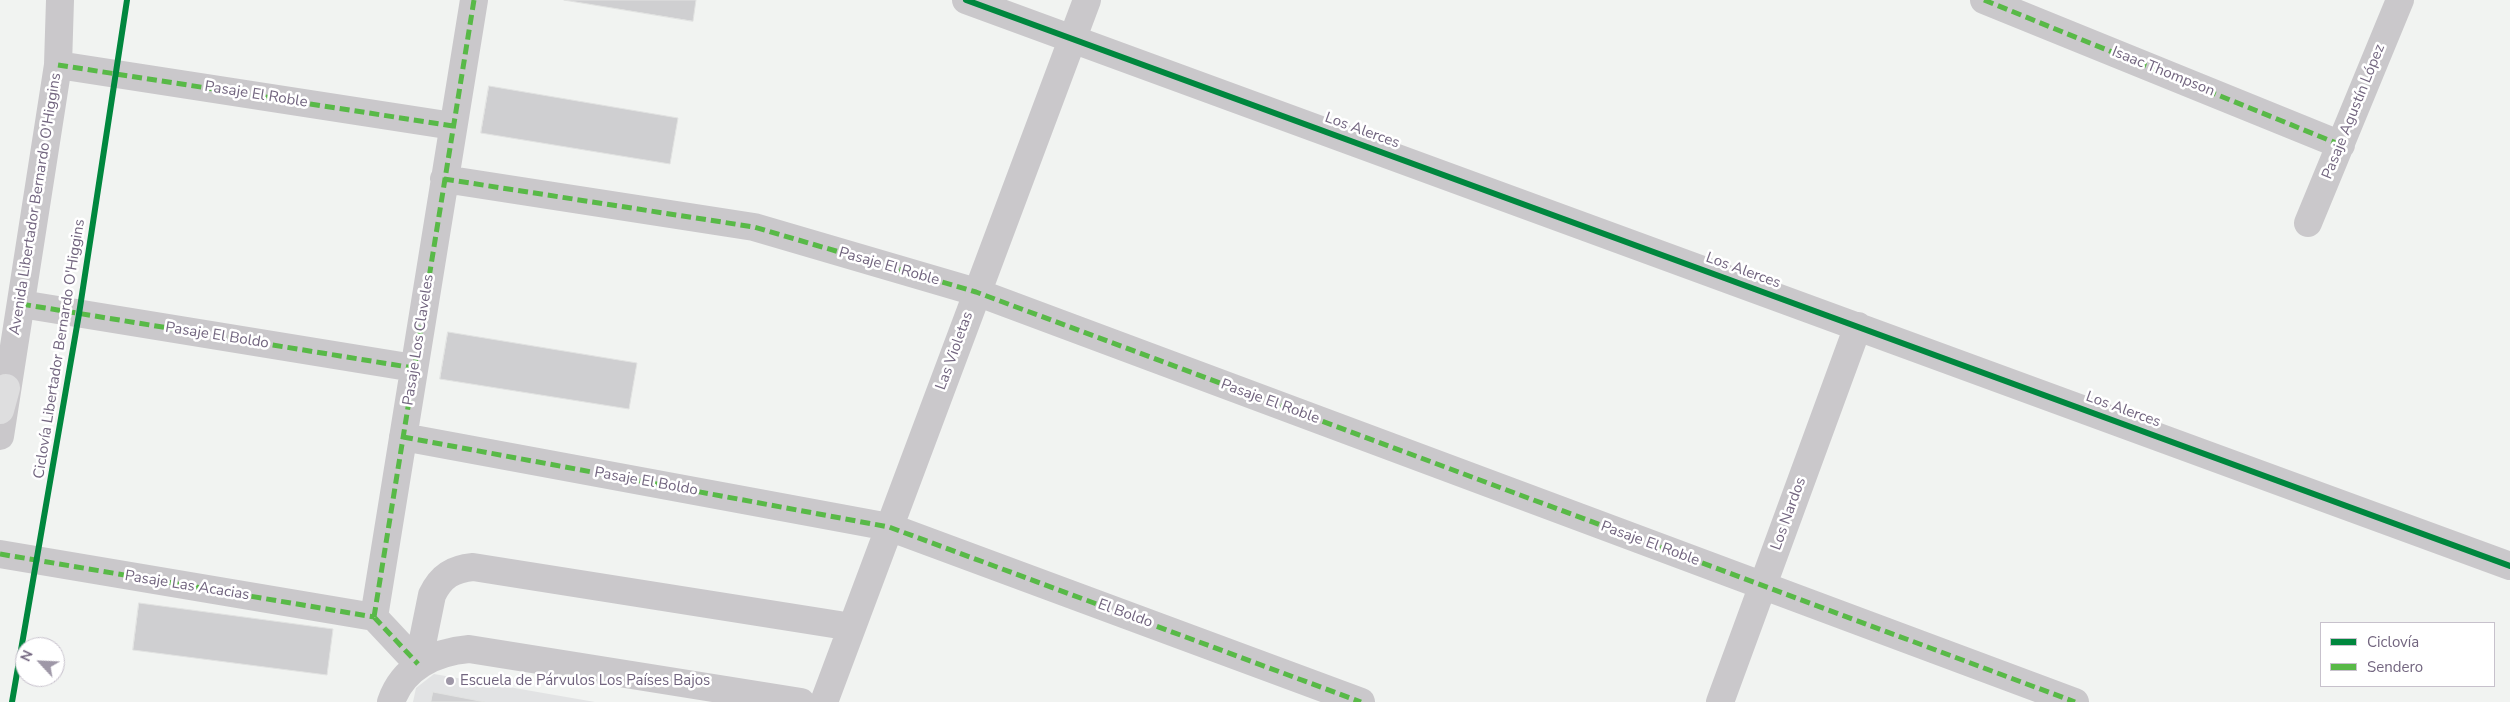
<!DOCTYPE html>
<meta charset="utf-8">
<style>
body{margin:0}
#map{position:relative;width:2510px;height:702px;overflow:hidden;background:#f1f3f1;font-family:"Nunito Sans",sans-serif}
canvas{display:block}
.legend{position:absolute;left:2320px;top:622px;width:175px;height:65px;box-sizing:border-box;background:#fff;border:1px solid #c7c1cc;margin:0;padding:6px 9px;list-style:none;font-size:15px;color:#72657f}
.legend li{display:flex;align-items:center;gap:10px;height:25px}
.legend b{width:25px;border:1px solid #c7c1cc}
.north{position:absolute;left:15px;top:637px;width:50px;height:50px;box-sizing:border-box;background:#fff;border:1px solid #c7c1cc;border-radius:50%;rotate:295deg;font-size:14px;font-weight:700;line-height:20px;text-align:center;color:#72657f}
.north::after{content:'';display:block;margin:auto;width:18px;height:22px;background:#9e97a7;clip-path:polygon(50% 0,100% 100%,50% 72%,0 100%)}
</style>
<div id="map">
<canvas width="2510" height="702"></canvas>
<ul class="legend">
<li><b style="height:6px;background:#00873e"></b>Ciclovía</li>
<li><b style="height:6px;background:#58b947"></b>Sendero</li>
</ul>
<div class="north">N</div>
</div>
<script>
const g = document.querySelector('canvas').getContext('2d');
g.lineJoin = 'round';
function paint(path, color) { g.fillStyle = color; g.fill(path, 'evenodd'); }
function stroke(path, color, width, dash) { g.strokeStyle = color; g.lineWidth = width; g.lineCap = dash ? 'butt' : 'round'; g.setLineDash(dash || []); g.stroke(path); }
function write(font, color, halo, rows, align = 'center') {
  g.font = font + ' "Nunito Sans",sans-serif'; g.lineWidth = 5; g.setLineDash([]); g.textBaseline = 'middle'; g.strokeStyle = halo; g.fillStyle = color; for (const [text, x, y, turn = 0] of rows) {
    g.save(); g.translate(x, y); g.rotate((+turn || 0) * Math.PI / 180); g.textAlign = isNaN(turn) ? turn : align; if (halo) g.strokeText(text, 0, 0); g.fillText(text, 0, 0); g.restore();
  }
}
paint(new Path2D(`
 M 434,674 L 595,702 L 413,702 L 416,688 Z`), '#e2e3e4');
const building = new Path2D(`
 M 564,0 L 696,0 L 693,21 Z
 M 489,86 L 678,118 L 670,164 L 481,133 Z
 M 448,332 L 637,363 L 629,409 L 440,379 Z
 M 139,603 L 333,629 L 327,675 L 133,650 Z
 M 433,692 L 485,702 L 431,702 Z`);
paint(building, '#cfcfd1');
stroke(building, '#e1e2e1', 1);
const major = new Path2D(`
 M 0,410 L 6,388`);
stroke(major, '#cfd0d1', 29);
stroke(new Path2D(`
 M 966,0 L 2510,566
 M 1984,0 L 2341,145
 M 58,65 L 453,126
 M 444,179 L 754,227 L 976,292 L 2075,702
 M 2308,223 L 2400,0
 M 21,304 L 414,368
 M 0,436 L 58,65 L 60,0
 M 403,437 L 889,527 L 1361,702
 M 0,554 L 374,617
 M 374,617 L 474,0
 M 374,617 L 418,664
 M 418,664 L 432,595 C 441,576 453,569 473,567 L 852,627
 M 391,702 C 403,667 435,652 469,649 L 801,702
 M 824,702 L 1087,0
 M 1720,702 L 1858,326`), '#cac8cb', 28);
stroke(major, '#dededf', 28);
stroke(new Path2D(`
 M 1984,0 L 2341,145
 M 58,65 L 453,126
 M 444,179 L 754,227 L 976,292 L 2075,702
 M 21,304 L 414,368
 M 403,437 L 889,527 L 1361,702
 M 0,554 L 374,617
 M 374,617 L 474,0
 M 374,617 L 418,664`), '#58b947', 5, [10, 5]);
stroke(new Path2D(`
 M 966,0 L 2510,566
 M 12,702 L 79,314 L 127,0`), '#00873e', 6);
for (const [x, y, r, color] of [
 [450,681,5,"#9e97a7"]
]) { const dot = new Path2D(); dot.arc(x, y, r, 0, 2 * Math.PI); g.fillStyle = color; g.fill(dot); stroke(dot, '#fff', 2); }
write('15px', '#72657f', '#fff', [
 ["Isaac Thompson",2163,72,22],
 ["Pasaje El Roble",256,95,9],
 ["Pasaje Agustín López",2354,112,-68],
 ["Los Alerces",1362,131,20],
 ["Avenida Libertador Bernardo O'Higgins",36,204,-81],
 ["Pasaje El Roble",889,267,16],
 ["Los Alerces",1743,271,20],
 ["Pasaje El Boldo",217,336,9],
 ["Pasaje Los Claveles",419,340,-81],
 ["Ciclovía Libertador Bernardo O'Higgins",60,349,-81],
 ["Las Violetas",955,351,-70],
 ["Pasaje El Roble",1270,402,20],
 ["Los Alerces",2123,410,20],
 ["Pasaje El Boldo",646,482,10],
 ["Los Nardos",1789,514,-70],
 ["Pasaje El Roble",1650,544,20],
 ["Pasaje Las Acacias",187,586,9],
 ["El Boldo",1125,614,20]
]);
write('15px', '#72657f', '#fff', [
 ["Escuela de Párvulos Los Países Bajos",460,681]
], 'left');
</script>
